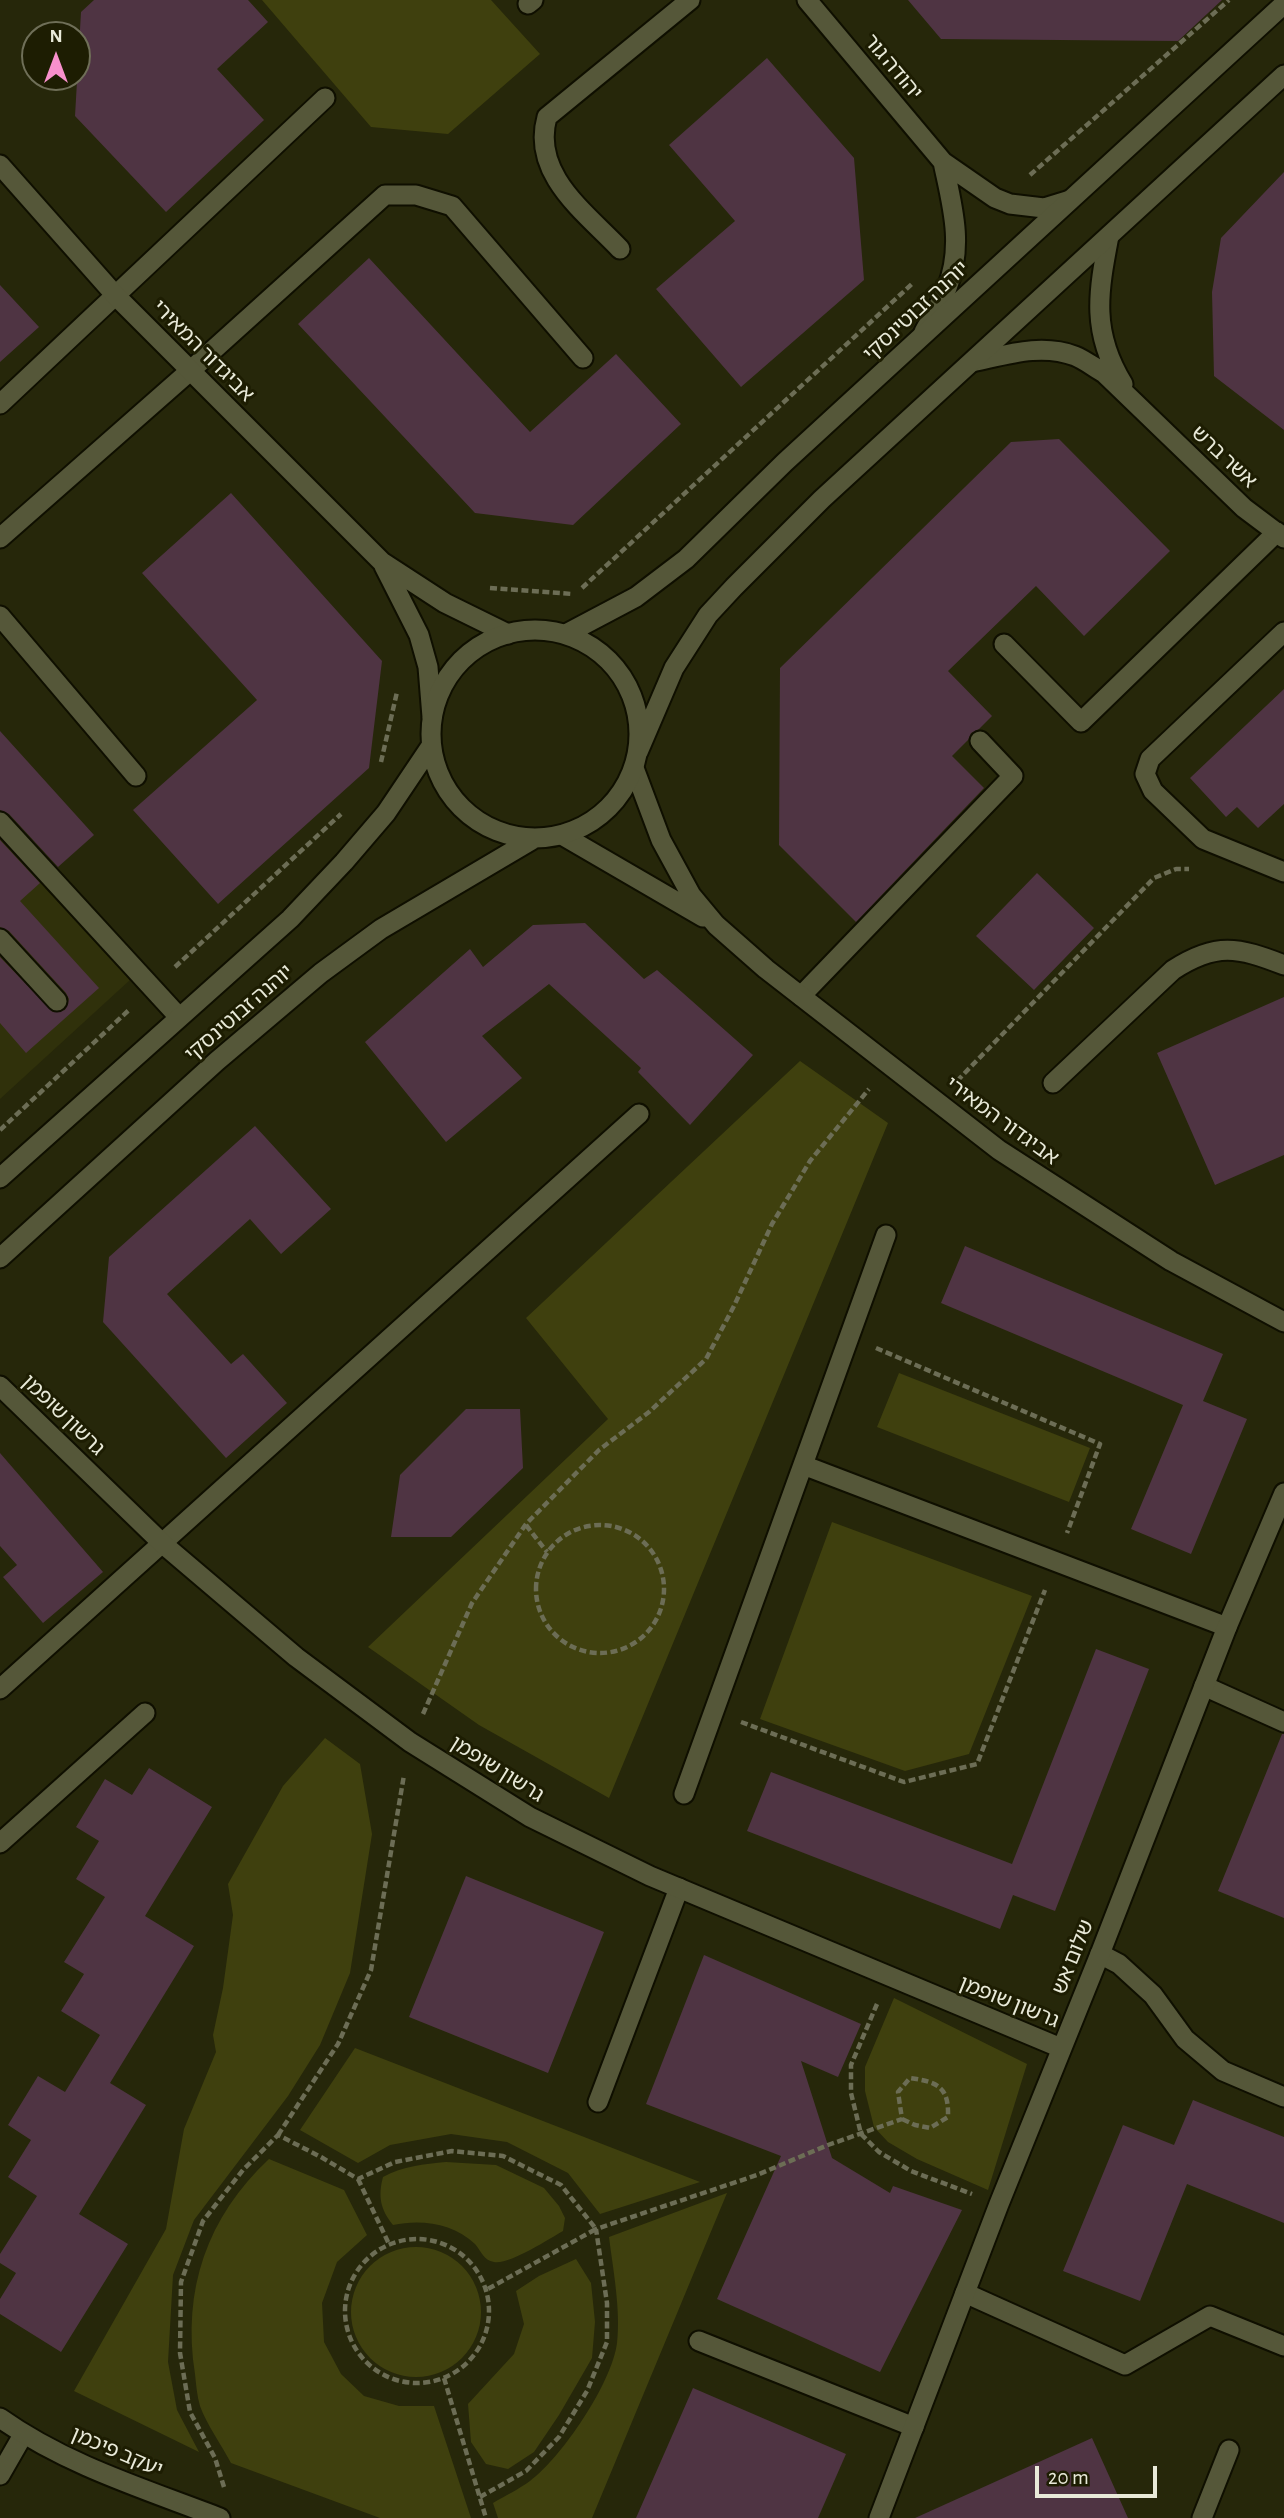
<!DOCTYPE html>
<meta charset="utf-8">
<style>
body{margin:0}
#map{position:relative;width:1284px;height:2518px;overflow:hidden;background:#26270a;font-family:"Alegreya Sans",sans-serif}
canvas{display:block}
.north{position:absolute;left:21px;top:21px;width:70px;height:70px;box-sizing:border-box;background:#1d1d02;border:2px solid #6f6f58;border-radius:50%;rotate:0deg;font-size:19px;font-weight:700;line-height:28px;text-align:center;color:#e9ead9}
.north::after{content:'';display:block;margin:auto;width:24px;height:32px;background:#f890cd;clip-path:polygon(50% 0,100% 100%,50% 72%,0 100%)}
.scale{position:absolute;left:1035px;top:2466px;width:122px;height:32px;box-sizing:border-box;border:4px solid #e9ead9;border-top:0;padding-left:9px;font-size:21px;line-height:24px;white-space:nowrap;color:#e9ead9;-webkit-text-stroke:5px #1d1d02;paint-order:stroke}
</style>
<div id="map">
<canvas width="1284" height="2518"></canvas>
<div class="north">N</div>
<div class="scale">20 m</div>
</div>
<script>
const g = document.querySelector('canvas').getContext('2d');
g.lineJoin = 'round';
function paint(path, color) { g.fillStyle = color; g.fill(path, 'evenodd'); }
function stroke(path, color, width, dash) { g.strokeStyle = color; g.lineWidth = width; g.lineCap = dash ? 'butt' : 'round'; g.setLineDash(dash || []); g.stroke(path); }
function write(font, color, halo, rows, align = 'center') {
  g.font = font + ' "Alegreya Sans","Noto Sans Hebrew",sans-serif'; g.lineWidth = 6; g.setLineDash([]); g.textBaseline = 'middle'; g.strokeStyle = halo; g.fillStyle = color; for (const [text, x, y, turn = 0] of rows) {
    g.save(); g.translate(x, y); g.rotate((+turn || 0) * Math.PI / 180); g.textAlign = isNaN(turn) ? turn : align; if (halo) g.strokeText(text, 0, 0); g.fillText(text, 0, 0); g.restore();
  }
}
paint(new Path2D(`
 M 0,839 L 130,980 L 0,1099 Z`), '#30310b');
paint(new Path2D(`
 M 262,0 L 491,0 L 540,54 L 448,134 L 371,127 Z
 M 800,1061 L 888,1123 L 609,1798 L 479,1725 L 368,1647 L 608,1419 L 526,1318 Z
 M 899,1373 L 1090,1448 L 1069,1502 L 877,1427 Z
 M 832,1522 L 1032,1596 L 969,1754 L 905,1771 L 760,1719 Z
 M 325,1738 L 360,1764 L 372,1834 L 350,1973 L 320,2045 L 288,2096 L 194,2220 L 173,2275 L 168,2362 L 177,2410 L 199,2452 L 74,2391 L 166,2229 L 184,2129 L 216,2052 L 213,2035 L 223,1988 L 233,1915 L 228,1884 L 283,1786 Z
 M 894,1998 L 1027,2064 L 988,2190 L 917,2159 L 888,2142 L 874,2127 L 865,2091 L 865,2067 Z
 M 355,2048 L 700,2182 L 600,2214 L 568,2173 L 507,2142 L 451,2134 L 390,2145 L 358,2163 L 300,2130 Z
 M 269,2159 L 344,2190 L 367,2235 L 337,2262 L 322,2303 L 324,2342 L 341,2374 L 364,2396 L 399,2406 L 434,2406 L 471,2518 L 380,2518 L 231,2463 C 221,2444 207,2425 200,2406 C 197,2396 196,2384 195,2374 C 182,2290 207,2217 269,2159 Z
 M 446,2162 L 496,2165 L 544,2188 L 559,2206 L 565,2218 L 563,2231 C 549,2239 509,2265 494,2262 C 483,2260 482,2252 475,2244 C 453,2223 421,2219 393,2225 C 380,2209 378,2196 383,2177 C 403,2166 424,2164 446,2162 Z
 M 727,2193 L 592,2518 L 498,2518 L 493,2503 C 505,2496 519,2489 530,2481 C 562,2457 612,2383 617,2343 C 621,2311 613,2269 609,2237 Z
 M351 2312a65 65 0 1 1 130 0a65 65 0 1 1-130 0Z
 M 576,2259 L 591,2283 L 595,2322 L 592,2358 L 559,2415 L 534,2452 L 508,2469 L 486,2464 L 471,2442 L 468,2404 L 514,2354 L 524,2324 L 516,2291 L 539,2276 Z`), '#3f400e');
paint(new Path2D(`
 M 94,0 L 248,0 L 268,22 L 217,69 L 264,120 L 166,212 L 75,116 L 81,12 Z
 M 908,0 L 1222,0 L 1178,41 L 941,39 Z
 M 767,58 L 854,158 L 864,280 L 741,387 L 656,289 L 735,221 L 669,145 Z
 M 1284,172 L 1284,430 L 1214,376 L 1212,292 L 1221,238 Z
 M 369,258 L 530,432 L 616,354 L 681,424 L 573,525 L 475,513 L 298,324 Z
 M 0,285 L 39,327 L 0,362 Z
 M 1059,439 L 1170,551 L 1084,636 L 1036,586 L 948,671 L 992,716 L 979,729 L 971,733 L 968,740 L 952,756 L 984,788 L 856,922 L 779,845 L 780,668 L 1011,442 Z
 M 231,493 L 382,661 L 369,768 L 218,904 L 133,810 L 257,700 L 142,573 Z
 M 1284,689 L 1284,804 L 1258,828 L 1237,807 L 1226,817 L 1190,778 Z
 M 0,731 L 94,835 L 58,867 L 9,814 L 0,810 Z
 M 0,840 L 40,883 L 20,901 L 99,988 L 26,1053 L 0,1023 L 0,957 L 53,1012 L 65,1010 L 69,999 L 66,993 L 9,931 L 0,927 Z
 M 1037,873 L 1094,928 L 1034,990 L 976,936 Z
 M 585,923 L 644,979 L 657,970 L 753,1055 L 690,1125 L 638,1072 L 641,1068 L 549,984 L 482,1036 L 522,1078 L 446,1142 L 365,1042 L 470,949 L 483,967 L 533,925 Z
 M 1284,997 L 1284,1155 L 1215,1185 L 1157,1053 Z
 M 255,1126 L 331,1209 L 281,1254 L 250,1219 L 167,1294 L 231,1364 L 243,1354 L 287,1403 L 226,1458 L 103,1322 L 109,1257 Z
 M 965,1246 L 1223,1354 L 1203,1401 L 1247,1419 L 1191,1554 L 1131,1529 L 1183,1405 L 941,1303 Z
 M 466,1409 L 520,1409 L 523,1468 L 451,1537 L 391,1537 L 400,1475 Z
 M 0,1453 L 103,1572 L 43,1623 L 3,1577 L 17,1565 L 0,1546 Z
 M 1096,1649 L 1149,1669 L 1055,1911 L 1013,1895 L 1000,1929 L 747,1831 L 771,1772 L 1012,1864 Z
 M 1282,1734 L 1284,1734 L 1284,1918 L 1218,1891 Z
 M 149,1768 L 212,1807 L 145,1916 L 194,1946 L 110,2083 L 146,2105 L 79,2214 L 128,2244 L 61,2352 L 0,2314 L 0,2299 L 16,2273 L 0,2263 L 0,2254 L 37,2196 L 8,2177 L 31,2140 L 8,2125 L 38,2076 L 65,2092 L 100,2035 L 61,2011 L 84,1974 L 64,1962 L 105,1897 L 76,1879 L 99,1841 L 76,1827 L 105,1779 L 132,1795 Z
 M 466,1876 L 604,1932 L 548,2073 L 409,2017 Z
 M 704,1955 L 861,2024 L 838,2077 L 801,2061 L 832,2158 L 890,2193 L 893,2186 L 962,2210 L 880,2372 L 717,2299 L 781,2156 L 646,2104 Z
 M 1193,2100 L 1284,2137 L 1284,2223 L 1187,2184 L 1140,2301 L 1063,2271 L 1123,2125 L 1174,2145 Z
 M 693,2388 L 846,2454 L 818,2518 L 636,2518 Z
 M 1092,2438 L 1128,2518 L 915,2518 Z`), '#4f3443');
const service = new Path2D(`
 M 528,4 L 533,0
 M 620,249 C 585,212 531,174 547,117 L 690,0
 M 0,404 L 325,98
 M 0,538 L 191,370 L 385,195 L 416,195 L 452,206 L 583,358
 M 0,616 L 136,776
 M 1284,632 L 1150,759 L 1145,774 L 1153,791 L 1203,839 L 1284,872
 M 1004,644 L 1081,722 L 1277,532
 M 0,822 L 179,1017
 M 0,939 L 57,1001
 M 801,996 L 1013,776 L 980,741
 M 1053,1083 L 1173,970 C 1216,942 1238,947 1284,965
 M 803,1465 L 1227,1627
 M 1204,1686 L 1284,1722
 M 0,1689 L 639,1114
 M 684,1794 L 886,1235
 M 0,1843 L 145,1713
 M 1100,1954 L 1119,1964 L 1153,1995 L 1185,2039 L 1223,2071 L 1284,2097
 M 598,2102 L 679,1888
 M 965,2293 L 1125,2365 L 1210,2316 L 1284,2346
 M 699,2341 L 914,2427
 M 0,2475 L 23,2435
 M 1202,2518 L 1229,2450`);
const minor = new Path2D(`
 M 807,0 L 943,162 L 995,198 L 1010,204 L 1044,208 L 1070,200
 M 0,165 L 116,296 L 382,562 L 445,603 L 508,634
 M 1109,236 C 1098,293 1091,332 1123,384
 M 924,332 C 932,317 941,303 947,288 C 964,245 952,205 943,162
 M 972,362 C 1006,355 1041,343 1075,356 C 1085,360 1095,368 1104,373 L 1244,508 L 1284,538
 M 384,566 L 419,635 L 428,667 L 432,717
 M 634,768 L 661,840 L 691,895 L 716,925 L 766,969 L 999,1150 L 1171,1261 L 1284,1322
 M 562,835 L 703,917
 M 0,1386 L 163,1544 L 296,1657 L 410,1742 L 530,1817 L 650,1876 L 1061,2048
 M 879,2518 L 999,2204 L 1100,1954 L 1227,1627 L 1284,1493`);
const tertiary = new Path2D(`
 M431 734a104 104 0 1 1 208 0a104 104 0 1 1-208 0Z
 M 566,634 L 636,597 L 686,559 L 785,462 L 1284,4
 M 638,752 L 674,668 L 708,615 L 734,587 L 822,499 L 1284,75
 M 0,1178 L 290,919 L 344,862 L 386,813 L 431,746
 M 0,1258 L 217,1061 L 321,973 L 381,929 L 535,838
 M 0,2418 C 66,2465 145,2489 220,2518`);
stroke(service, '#0f0f00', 23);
stroke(minor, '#0f0f00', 23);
stroke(tertiary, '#0f0f00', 23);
stroke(new Path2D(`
 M 1030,175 L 1229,0
 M 490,588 L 572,594
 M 582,588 L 913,283
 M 381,762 L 397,692
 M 175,967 L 341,814
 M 957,1081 L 1154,878 L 1176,869 L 1189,869
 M 0,1130 L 130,1009
 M 876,1348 L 1100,1444 L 1067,1533
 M536 1589a64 64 0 1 1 128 0a64 64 0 1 1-128 0Z
 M 526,1525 L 547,1552
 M 423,1714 L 472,1603 L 526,1524 L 599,1450 L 649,1412 L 706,1359 L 734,1306 L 772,1224 L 810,1161 L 869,1089
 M 741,1722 L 904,1782 L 977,1764 L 1045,1590
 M 877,2004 L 851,2065 L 851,2093 L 861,2134 L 879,2152 L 911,2171 L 972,2194
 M 278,2135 L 338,2044 L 371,1970 L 404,1775
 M 358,2179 L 389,2244
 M345 2311a72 72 0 1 1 144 0a72 72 0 1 1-144 0Z
 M 444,2378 L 486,2518
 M 224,2487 L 215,2458 L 190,2412 L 180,2353 L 181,2282 L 203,2221 L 243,2170 L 278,2135 L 321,2157 L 358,2179 L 395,2162 L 452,2151 L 503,2156 L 561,2185 L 596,2229 L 486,2290
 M 480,2497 L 526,2471 L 559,2437 L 587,2391 L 607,2342 L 607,2303 L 596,2229 L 757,2175 L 828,2145 L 902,2119 L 898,2092 L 910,2078 C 938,2082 949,2087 948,2117 L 930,2128 L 915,2125 L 902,2119`), '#6c6d55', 4.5, [7, 3.5]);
stroke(service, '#555739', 19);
stroke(minor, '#555739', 19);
stroke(tertiary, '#555739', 19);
write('21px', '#e9ead9', '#1d1d02', [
 ["יהודה גור",893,67,50],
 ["יוהנה זבוטינסקי",916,311,-43],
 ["אביגדור המאירי",203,351,45],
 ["אשר ברש",1224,457,43],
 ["יוהנה זבוטינסקי",239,1013,-41],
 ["אביגדור המאירי",1002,1121,36],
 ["גרשון שופמן",63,1415,44],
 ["גרשון שופמן",497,1769,32],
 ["שלום אש",1073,1957,-68],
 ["גרשון שופמן",1009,2002,22],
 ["יעקב פיכמן",117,2452,23]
]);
</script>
